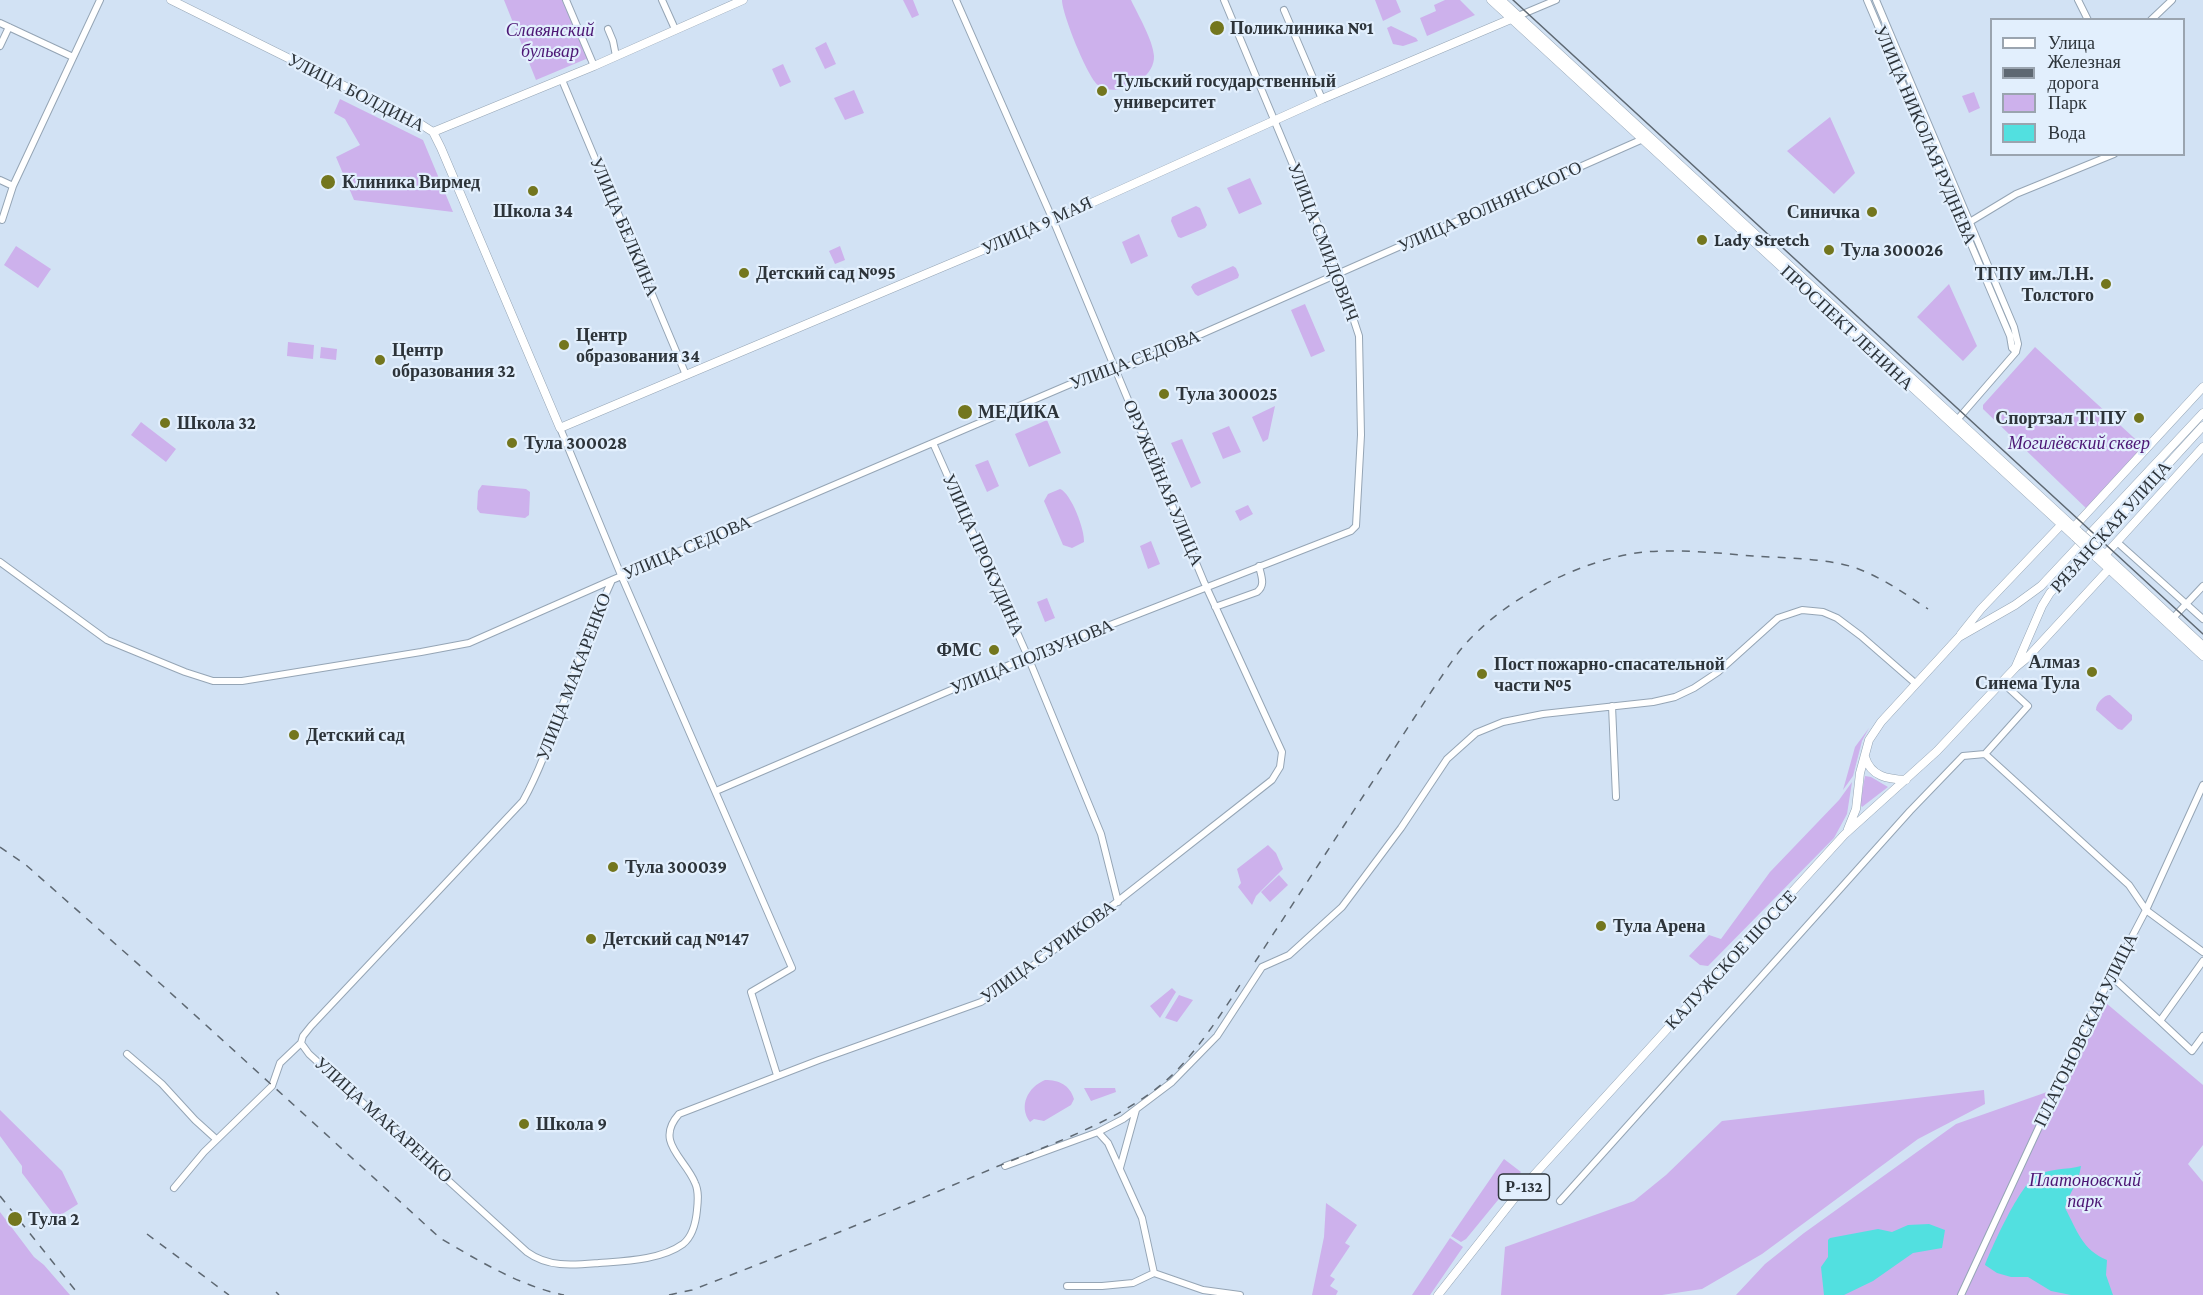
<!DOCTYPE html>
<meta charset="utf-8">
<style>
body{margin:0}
#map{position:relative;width:2203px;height:1295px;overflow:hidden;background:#d2e2f4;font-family:"Crimson Pro",serif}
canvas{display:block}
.legend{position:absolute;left:1990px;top:18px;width:195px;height:138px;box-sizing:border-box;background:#e2effd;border:2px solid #9aa4af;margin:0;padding:8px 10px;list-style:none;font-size:18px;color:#2d343a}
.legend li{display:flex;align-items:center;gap:12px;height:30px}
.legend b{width:30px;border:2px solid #9aa4af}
</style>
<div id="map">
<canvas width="2203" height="1295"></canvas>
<ul class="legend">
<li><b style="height:8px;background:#fff"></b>Улица</li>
<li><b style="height:8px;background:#5e6872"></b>Железная дорога</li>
<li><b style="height:16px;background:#cdb1ec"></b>Парк</li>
<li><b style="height:16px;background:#52e0e0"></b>Вода</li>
</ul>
</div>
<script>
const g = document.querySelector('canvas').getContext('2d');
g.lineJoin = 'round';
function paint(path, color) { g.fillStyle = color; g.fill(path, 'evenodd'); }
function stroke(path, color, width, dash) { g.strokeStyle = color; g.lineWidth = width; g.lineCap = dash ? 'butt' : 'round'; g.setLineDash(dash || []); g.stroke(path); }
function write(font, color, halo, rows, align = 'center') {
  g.font = font + ' "Crimson Pro",serif'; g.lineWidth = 4.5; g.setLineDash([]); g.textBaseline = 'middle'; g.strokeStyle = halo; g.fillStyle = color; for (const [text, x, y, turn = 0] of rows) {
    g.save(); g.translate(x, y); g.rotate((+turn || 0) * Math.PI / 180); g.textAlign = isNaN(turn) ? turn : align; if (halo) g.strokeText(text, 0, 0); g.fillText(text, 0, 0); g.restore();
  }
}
paint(new Path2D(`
 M 504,0 L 562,0 L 590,63 L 586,59 L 536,80 Z
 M 903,0 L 913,0 L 919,15 L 912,18 Z
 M 1062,0 L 1131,0 C 1138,15 1153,40 1154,56 C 1155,80 1116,99 1098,85 C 1088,78 1062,14 1062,0 Z
 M 1375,0 L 1396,0 L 1401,12 L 1383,21 Z
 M 1445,0 L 1460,0 L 1475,15 L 1427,36 L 1420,18 L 1436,11 L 1434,5 Z
 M 1391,26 L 1416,38 L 1418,41 L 1403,46 L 1393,44 L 1387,28 Z
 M 826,42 L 836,64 L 825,69 L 815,48 Z
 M 783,64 L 791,82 L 780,87 L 772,69 Z
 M 854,90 L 864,113 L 845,120 L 834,98 Z
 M 1974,92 L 1980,108 L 1969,113 L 1962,96 Z
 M 340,99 L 423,140 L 453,212 L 354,200 L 336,157 L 360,145 L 345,119 L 334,113 Z
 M 1830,117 L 1855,173 L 1834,194 L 1787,151 Z
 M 1250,178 L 1262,204 L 1239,214 L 1227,188 Z
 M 1196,206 L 1200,208 L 1207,225 L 1205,228 L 1181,238 L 1178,237 L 1171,221 L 1172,217 Z
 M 1139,234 L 1148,256 L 1131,264 L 1122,242 Z
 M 16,246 L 51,269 L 38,288 L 4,265 Z
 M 840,246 L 845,260 L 835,264 L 829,251 Z
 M 1233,266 L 1236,268 L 1239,275 L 1238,278 L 1198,296 L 1195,294 L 1191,287 L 1193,284 Z
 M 1949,284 L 1977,346 L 1963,361 L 1917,317 Z
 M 1305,304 L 1325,351 L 1311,357 L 1291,310 Z
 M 288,342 L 314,345 L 313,359 L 287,356 Z
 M 321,347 L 337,349 L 336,360 L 320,358 Z
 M 2035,347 L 2145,448 L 2088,510 L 1983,409 L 1983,405 Z
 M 1275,406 L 1268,439 L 1263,442 L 1252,417 Z
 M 1047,420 L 1061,453 L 1029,467 L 1015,434 Z
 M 141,422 L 176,449 L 166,462 L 131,435 Z
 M 1229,426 L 1241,452 L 1223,459 L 1212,433 Z
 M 1182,439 L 1201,483 L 1191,488 L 1171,443 Z
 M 988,460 L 999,486 L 987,492 L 975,465 Z
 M 482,485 L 526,489 L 530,492 L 529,515 L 525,518 L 480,513 L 477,509 L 478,491 Z
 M 1060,489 C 1071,493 1085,530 1084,542 L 1072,548 L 1063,545 L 1044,501 L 1048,494 Z
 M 1248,505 L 1253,514 L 1240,521 L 1235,511 Z
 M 1151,541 L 1160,564 L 1148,569 L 1140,546 Z
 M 1047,598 L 1055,618 L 1045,622 L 1037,602 Z
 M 2110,695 L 2132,715 L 2132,720 L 2122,730 L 2118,729 L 2096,710 C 2096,703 2104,695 2110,695 Z
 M 1869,728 L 1862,741 L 1853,776 L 1843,790 L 1855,747 Z
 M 1865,776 L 1871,777 L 1888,787 L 1862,807 L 1860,804 Z
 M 1852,782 L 1847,814 L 1834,838 L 1708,966 L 1700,965 L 1689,956 L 1709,935 L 1721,939 L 1770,872 L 1839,800 Z
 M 1268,845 L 1276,853 L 1283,869 L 1256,896 L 1252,905 L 1238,887 L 1241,883 L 1237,869 Z
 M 1279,875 L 1288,885 L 1270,902 L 1261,892 Z
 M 1172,988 L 1176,992 L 1160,1018 L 1150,1006 Z
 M 1179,995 L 1193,1000 L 1177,1022 L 1165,1018 Z
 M 2106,1003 L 2203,1085 L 2203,1145 L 2188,1164 L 2203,1182 L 2203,1295 L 1736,1295 L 1765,1264 L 1804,1233 L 1956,1124 L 2064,1086 Z
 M 1045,1080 C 1059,1080 1070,1085 1074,1099 L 1071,1105 L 1044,1121 L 1034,1119 L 1030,1122 C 1018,1106 1028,1087 1045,1080 Z
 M 1084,1088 L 1115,1088 L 1116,1092 L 1091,1101 Z
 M 1984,1090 L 1985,1104 L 1918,1139 L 1762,1254 L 1702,1289 L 1662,1295 L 1501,1295 L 1505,1247 L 1634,1201 L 1666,1175 L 1722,1121 Z
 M 0,1110 L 62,1171 L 78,1204 L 56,1218 L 22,1173 L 22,1166 L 0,1136 Z
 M 1504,1159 L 1521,1172 L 1466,1239 L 1461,1242 L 1451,1236 Z
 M 1326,1203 L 1357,1225 L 1345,1243 L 1350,1246 L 1330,1276 L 1335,1279 L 1330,1286 L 1338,1291 L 1336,1295 L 1312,1295 L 1324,1237 Z
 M 0,1212 L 34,1257 L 44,1265 L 70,1295 L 0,1295 Z
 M 1450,1238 L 1463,1247 L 1430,1295 L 1412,1295 Z`), '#cdb1ec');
paint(new Path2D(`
 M 2081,1166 C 2079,1182 2069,1193 2065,1208 C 2077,1230 2082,1250 2107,1260 L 2106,1275 L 2113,1295 L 2071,1295 L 2051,1291 L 2028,1277 L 2011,1277 L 1997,1273 L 1985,1265 C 1992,1247 2020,1185 2036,1176 C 2048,1168 2067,1170 2081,1166 Z
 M 1929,1224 L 1945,1230 L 1942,1248 L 1913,1253 L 1873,1281 L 1844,1295 L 1824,1295 L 1821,1267 L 1828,1257 L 1828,1240 L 1830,1238 L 1878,1229 L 1892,1232 L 1908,1225 Z`), '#52e0e0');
const minor = new Path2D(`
 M 566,0 L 594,66
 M 662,0 L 675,29
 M 1867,0 L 2010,336 L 2012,348 L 2016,352
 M 1876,0 L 2014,327 L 2018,344 L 2016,352 L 1957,420
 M 2078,0 L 2088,20
 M 1284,10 L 1322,99
 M 1518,16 L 1556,0
 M 2151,20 L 2172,0
 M 0,23 L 73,57
 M 608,29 L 613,41 L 616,56
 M 0,46 L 9,27
 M 562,80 L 686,375
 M 0,180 L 13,186
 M 2,220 L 13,186 L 100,0
 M 1968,223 L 2016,194 L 2114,154
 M 560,428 L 621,575 L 792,968 L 751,992 L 777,1075
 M 933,443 L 1028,657 L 1101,834 L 1118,902
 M 2117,542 L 2203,619
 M 0,562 L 107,640 L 185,672 L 213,681 L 242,681 L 421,652 L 469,643 L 612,580 L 1108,368 L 1129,366 L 1643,139
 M 612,580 C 597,613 583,647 571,682 C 556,722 544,763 523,801 L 311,1026 L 303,1036 L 301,1043 L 309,1054 L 527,1252 C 549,1268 574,1265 599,1263 C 625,1261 661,1260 683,1244 C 693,1236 696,1221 697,1210 C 698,1201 699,1191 695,1183 C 685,1158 654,1142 679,1114 L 819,1060 L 981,1002 L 1003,988 L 1104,912 L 1272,780 L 1280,767 L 1282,752 L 1204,582 L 1056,227 L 956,0
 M 1215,607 L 1257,592 C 1266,585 1261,576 1259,566
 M 2173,618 L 2203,586
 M 1612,706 L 1616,797
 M 1985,754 L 2129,885 L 2146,910 L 2203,952
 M 716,791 L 1028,657 L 1351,531 L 1356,526 L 1361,435 L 1359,336 L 1339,275 L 1224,0
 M 2111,976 L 2160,1021 L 2203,961
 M 2160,1021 L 2192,1051 L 2203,1036
 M 127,1054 L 162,1084 L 195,1120 L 216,1139
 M 1098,1132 L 1108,1143 L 1142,1218 L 1154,1273
 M 1005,1166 L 1098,1132 L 1123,1119 L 1172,1082 L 1217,1036 L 1262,967 L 1289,955 L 1342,907 L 1401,828 L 1447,759 L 1476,733 L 1503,722 L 1543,714 L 1653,702 L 1675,697 L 1694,688 L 1718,672 L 1778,618 L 1802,610 L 1823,612 L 1837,618 L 1861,636 L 1915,683
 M 1120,1168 L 1136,1110
 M 174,1188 L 204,1152 L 272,1086 L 280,1063 L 301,1043
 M 1560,1201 L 1910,811 L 1963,756 L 1985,754 L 2028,706 L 2002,682
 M 1154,1273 L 1203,1290 L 1240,1295
 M 1067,1286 L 1102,1286 L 1133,1283 L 1154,1273
 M 1961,1295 L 2090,1017 L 2146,910 L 2203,785`);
const major = new Path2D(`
 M 171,0 L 419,123 L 433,132 L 441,148 L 560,428 L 1047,223 L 1322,99 L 1518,16
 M 1491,0 L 2075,537
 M 1501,0 L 2079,532
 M 433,132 L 594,66 L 743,0
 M 2074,527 L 2203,387
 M 2103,553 L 2203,646
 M 2105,555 L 2203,447
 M 2096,557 L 2203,656
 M 1961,634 L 1981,609 L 2061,525
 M 2016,666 L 2042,606 L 2050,593 L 2203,426
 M 1865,757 C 1871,777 1888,779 1906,780
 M 1848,829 L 1856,809 L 1860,773 L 1869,740 L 1881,722 L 1959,637 L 2015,605 L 2041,586 L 2203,413
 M 1438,1295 L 1524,1186 L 1844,835 L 1937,751 L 2016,667 L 2027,658 L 2109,569`);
stroke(minor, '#95a5b5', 8);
stroke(major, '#95a5b5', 9);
stroke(minor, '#fff', 6);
stroke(major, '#fff', 8);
stroke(new Path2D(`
 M 1513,0 L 2203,634`), '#5e6872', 1.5);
stroke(new Path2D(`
 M 0,847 L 26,865 L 163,986 L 440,1238 C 479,1261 520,1286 564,1295
 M 1255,962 L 1433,689 C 1443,675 1452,660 1462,648 C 1503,599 1581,559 1644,552 C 1680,549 1717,553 1753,556 C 1784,558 1823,558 1853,567 C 1880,576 1904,593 1928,609
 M 0,1196 L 79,1295
 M 147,1234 L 229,1295
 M 276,1292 L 279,1295
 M 669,1295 L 692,1290 C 794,1251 895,1210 996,1167 C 1049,1145 1118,1121 1162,1084 C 1191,1061 1223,1012 1243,980`), '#5e6872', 1.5, [8, 8]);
const majorBridge = new Path2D(`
 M 2079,532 L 2101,551
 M 2075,537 L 2096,557`);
stroke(majorBridge, '#95a5b5', 9, []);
stroke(majorBridge, '#fff', 8);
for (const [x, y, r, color] of [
 [1217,28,8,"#73761e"],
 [1102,91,6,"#73761e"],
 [328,182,8,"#73761e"],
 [533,191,6,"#73761e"],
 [1872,212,6,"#73761e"],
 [1702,240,6,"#73761e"],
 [1829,250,6,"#73761e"],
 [744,273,6,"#73761e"],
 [2106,284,6,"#73761e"],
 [564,345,6,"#73761e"],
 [380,360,6,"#73761e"],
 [1164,394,6,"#73761e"],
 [965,412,8,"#73761e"],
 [2139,418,6,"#73761e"],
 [165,423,6,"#73761e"],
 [512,443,6,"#73761e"],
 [994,650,6,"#73761e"],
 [2092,672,6,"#73761e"],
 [1482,674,6,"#73761e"],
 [294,735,6,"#73761e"],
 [613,867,6,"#73761e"],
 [1601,926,6,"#73761e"],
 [591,939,6,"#73761e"],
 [524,1124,6,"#73761e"],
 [15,1219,8,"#73761e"]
]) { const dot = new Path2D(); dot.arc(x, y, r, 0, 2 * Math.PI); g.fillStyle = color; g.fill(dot); stroke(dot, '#e2effd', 2); }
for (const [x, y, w] of [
 [1524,1187,51]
]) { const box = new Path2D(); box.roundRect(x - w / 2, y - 13, w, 26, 4.5); g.fillStyle = '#e2effd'; g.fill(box); stroke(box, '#2d343a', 1.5); }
write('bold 16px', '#2d343a', null, [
 ["Р-132",1524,1187]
]);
write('bold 18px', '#2d343a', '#e2effd', [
 ["Поликлиника №1",1230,28],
 ["Тульский государственный",1114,81],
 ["университет",1114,102],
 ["Клиника Вирмед",342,182],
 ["Школа 34",533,211,"center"],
 ["Синичка",1860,212,"right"],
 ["Lady Stretch",1714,240],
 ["Тула 300026",1841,250],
 ["Детский сад №95",756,273],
 ["ТГПУ им.Л.Н.",2094,274,"right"],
 ["Толстого",2094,295,"right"],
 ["Центр",576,335],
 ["образования 34",576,356],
 ["Центр",392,350],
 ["образования 32",392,371],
 ["Тула 300025",1176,394],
 ["МЕДИКА",978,412],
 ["Спортзал ТГПУ",2127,418,"right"],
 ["Школа 32",177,423],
 ["Тула 300028",524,443],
 ["ФМС",982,650,"right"],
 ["Алмаз",2080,662,"right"],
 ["Синема Тула",2080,683,"right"],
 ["Пост пожарно-спасательной",1494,664],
 ["части №5",1494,685],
 ["Детский сад",306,735],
 ["Тула 300039",625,867],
 ["Тула Арена",1613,926],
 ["Детский сад №147",603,939],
 ["Школа 9",536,1124],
 ["Тула 2",28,1219]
], 'left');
write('italic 18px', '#4c1674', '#e2effd', [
 ["Славянский",550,30],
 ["бульвар",550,51],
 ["Могилёвский сквер",2079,443],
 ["Платоновский",2085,1180],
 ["парк",2085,1201]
]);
write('18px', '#2d343a', '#e2effd', [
 ["УЛИЦА БОЛДИНА",356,93,27],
 ["УЛИЦА НИКОЛАЯ РУДНЕВА",1925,135,67],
 ["УЛИЦА ВОЛНЯНСКОГО",1490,207,-24],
 ["УЛИЦА 9 МАЯ",1037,226,-24],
 ["УЛИЦА БЕЛКИНА",624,227,67],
 ["УЛИЦА СМИДОВИЧ",1323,242,69],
 ["ПРОСПЕКТ ЛЕНИНА",1847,328,43],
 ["УЛИЦА СЕДОВА",1135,360,-21],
 ["ОРУЖЕЙНАЯ УЛИЦА",1163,483,67],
 ["РЯЗАНСКАЯ УЛИЦА",2111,527,-48],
 ["УЛИЦА СЕДОВА",687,548,-23],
 ["УЛИЦА ПРОКУДИНА",983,555,66],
 ["УЛИЦА ПОЛЗУНОВА",1032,657,-22],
 ["УЛИЦА МАКАРЕНКО",574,677,-69],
 ["УЛИЦА СУРИКОВА",1048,952,-36],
 ["КАЛУЖСКОЕ ШОССЕ",1731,960,-47],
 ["ПЛАТОНОВСКАЯ УЛИЦА",2086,1030,-64],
 ["УЛИЦА МАКАРЕНКО",383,1120,42]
]);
</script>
